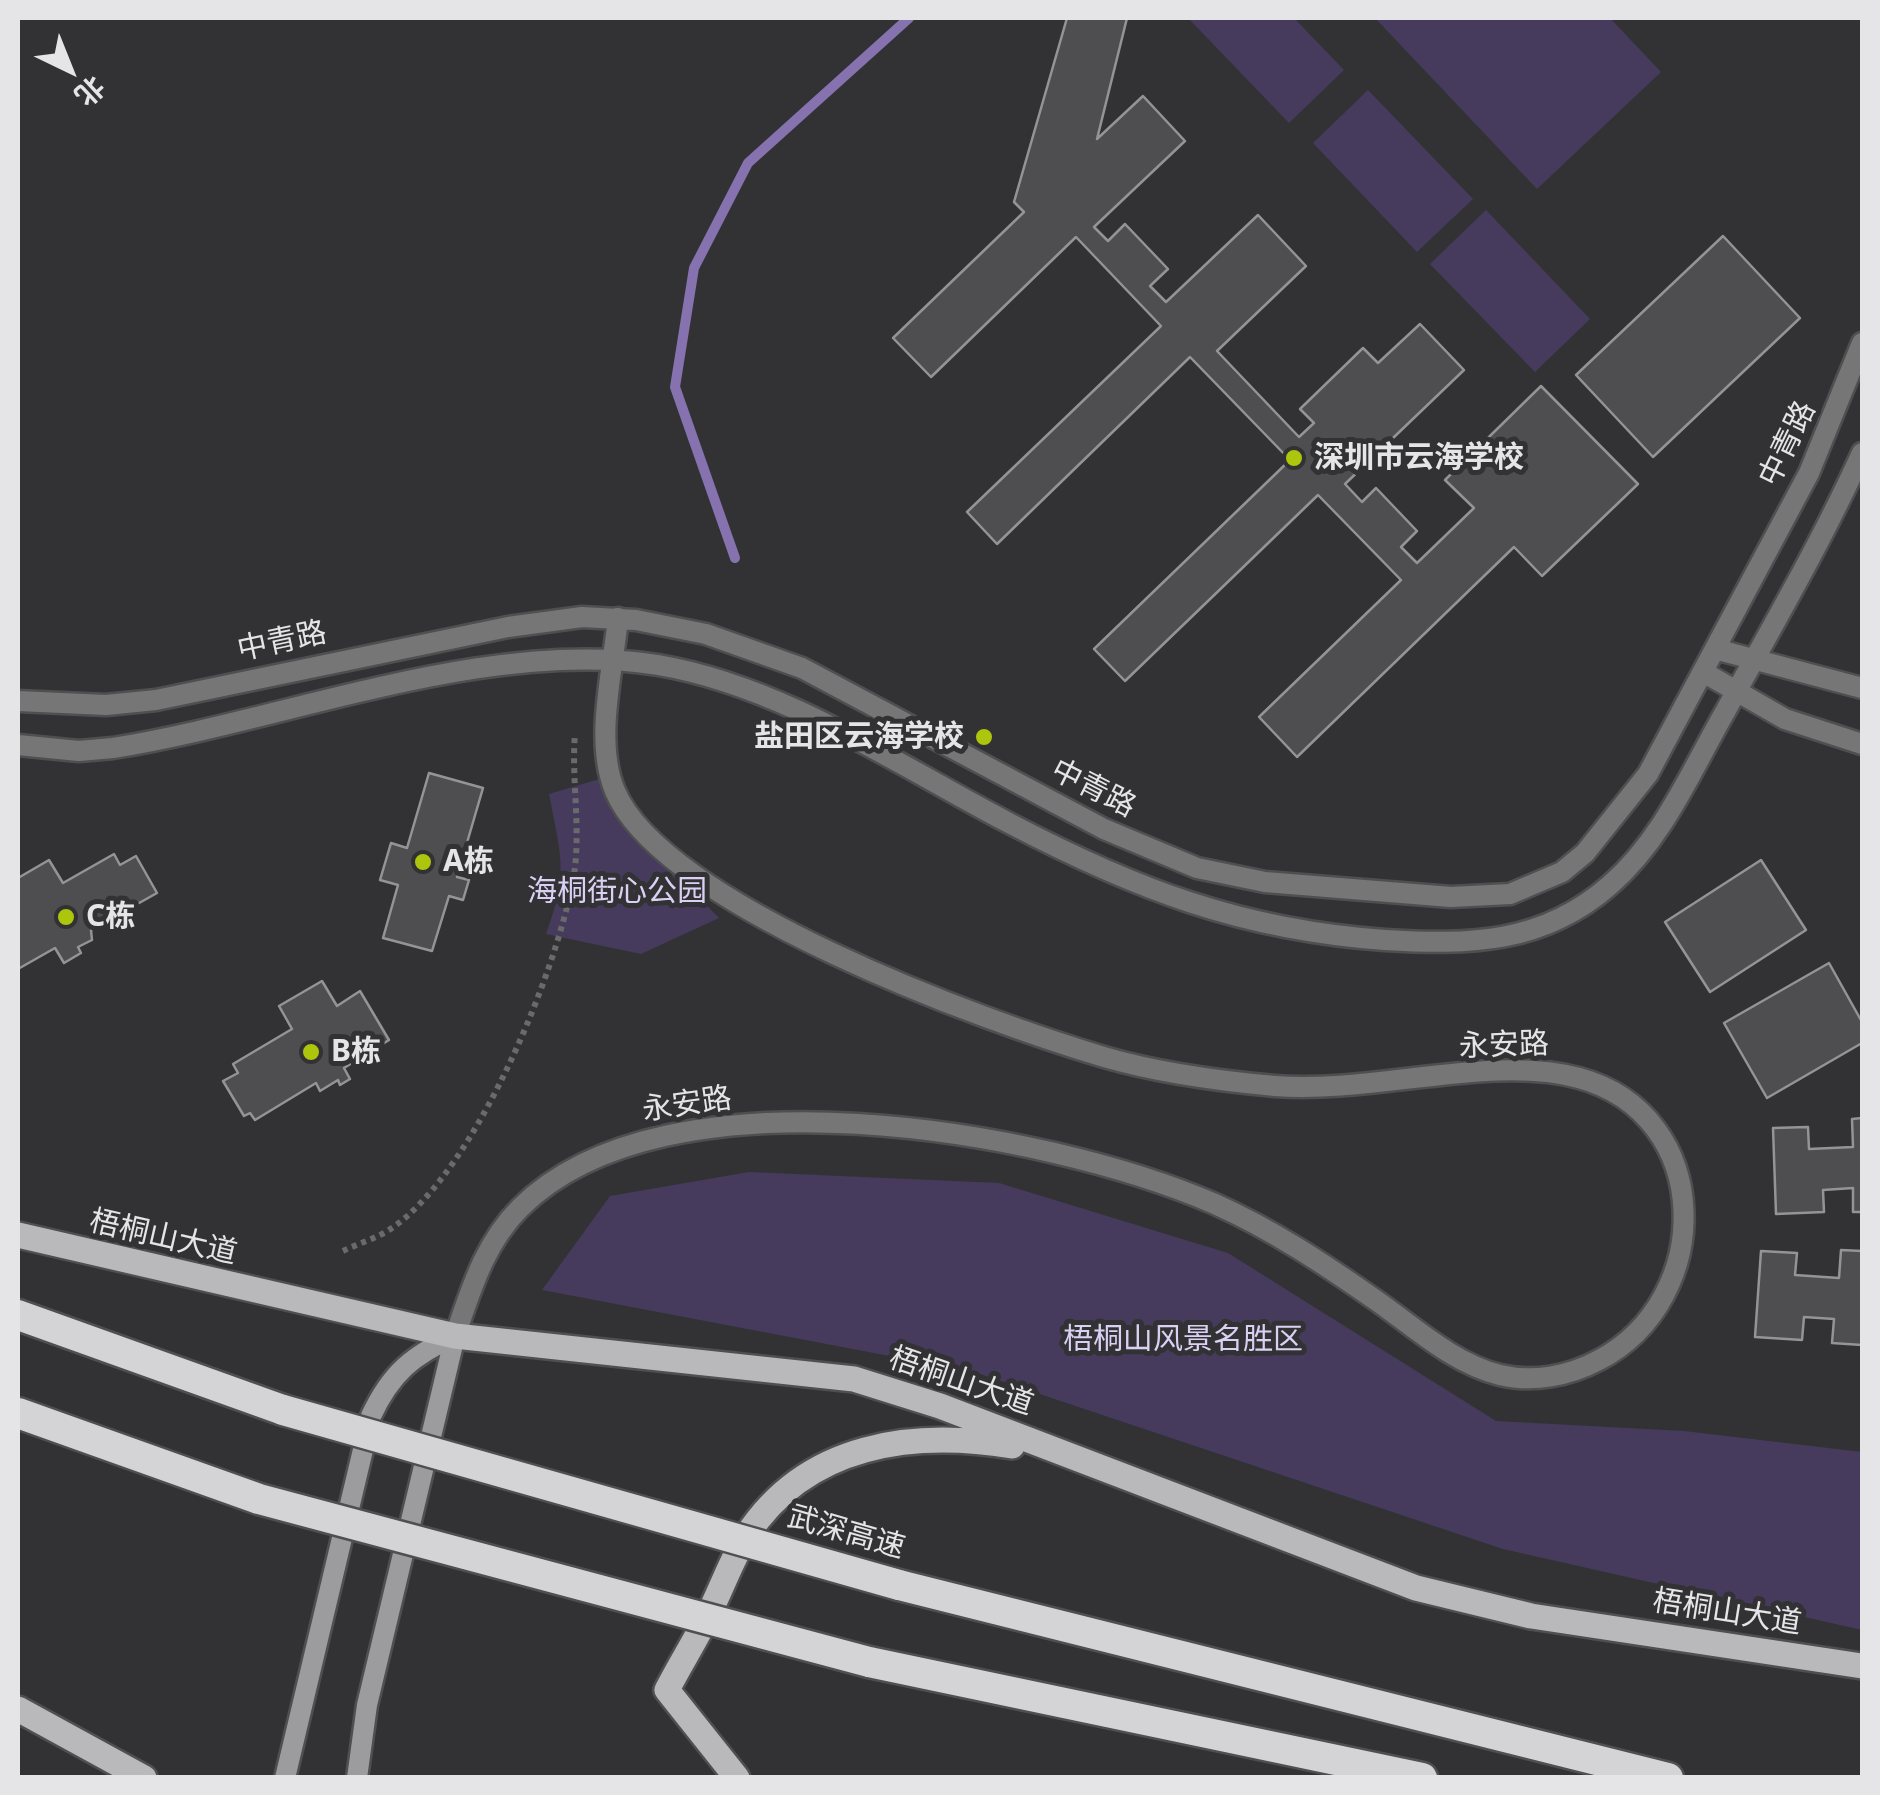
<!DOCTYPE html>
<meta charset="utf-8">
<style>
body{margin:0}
#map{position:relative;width:1880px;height:1795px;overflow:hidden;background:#323234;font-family:"Noto Sans","Noto Sans SC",sans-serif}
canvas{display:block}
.frame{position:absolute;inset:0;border:20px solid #e5e5e7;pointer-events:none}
.north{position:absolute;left:20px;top:20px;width:100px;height:100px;-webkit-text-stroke:8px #323234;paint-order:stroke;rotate:137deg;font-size:28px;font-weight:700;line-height:40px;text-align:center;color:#e5e5e7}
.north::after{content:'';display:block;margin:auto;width:35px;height:45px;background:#e5e5e7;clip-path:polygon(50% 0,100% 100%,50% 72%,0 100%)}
</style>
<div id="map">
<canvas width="1880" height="1795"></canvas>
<div class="frame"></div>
<div class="north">北</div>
</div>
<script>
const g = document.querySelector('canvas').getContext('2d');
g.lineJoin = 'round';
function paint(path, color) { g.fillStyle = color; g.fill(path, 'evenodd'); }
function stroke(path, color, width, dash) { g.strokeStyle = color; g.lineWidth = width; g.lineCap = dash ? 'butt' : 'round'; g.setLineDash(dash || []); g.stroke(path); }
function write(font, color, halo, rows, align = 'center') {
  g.font = font + ' "Noto Sans","Noto Sans SC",sans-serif'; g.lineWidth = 10; g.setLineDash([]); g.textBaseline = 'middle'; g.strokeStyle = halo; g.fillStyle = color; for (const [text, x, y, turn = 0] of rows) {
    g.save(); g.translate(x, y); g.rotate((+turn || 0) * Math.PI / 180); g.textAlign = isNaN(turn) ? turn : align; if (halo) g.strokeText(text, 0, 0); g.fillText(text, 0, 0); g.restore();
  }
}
paint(new Path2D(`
 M 1188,18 L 1294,18 L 1344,70 L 1289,123 Z
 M 1375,18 L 1610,18 L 1661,72 L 1537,189 Z
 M 1368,90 L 1473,199 L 1417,252 L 1313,143 Z
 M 1486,210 L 1590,319 L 1535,372 L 1430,264 Z
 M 606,777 L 636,832 L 719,918 L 641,954 L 546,934 C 569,873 561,856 549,794 Z
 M 749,1172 L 999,1183 L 1228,1253 L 1496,1421 L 1684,1431 L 1862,1452 L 1862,1630 L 1503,1549 L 974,1372 L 542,1290 L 610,1196 Z`), '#463b5d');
stroke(new Path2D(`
 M 735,558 L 675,387 L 694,268 L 748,163 L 909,18`), '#8572ae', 10);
const building = new Path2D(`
 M 1067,18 L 1127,18 L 1097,139 L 1143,96 L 1185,141 L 1094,227 L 1108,241 L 1125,224 L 1168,269 L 1150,286 L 1166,302 L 1258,215 L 1306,266 L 1217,351 L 1299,437 L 1314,423 L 1300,409 L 1363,348 L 1378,363 L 1420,324 L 1464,370 L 1345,484 L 1362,502 L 1376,488 L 1417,531 L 1401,547 L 1417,563 L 1474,508 L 1445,480 L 1541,386 L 1638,484 L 1542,576 L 1514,547 L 1297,757 L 1259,717 L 1401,580 L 1318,495 L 1125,681 L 1094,649 L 1290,460 L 1190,357 L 997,544 L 967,512 L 1161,326 L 1076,237 L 931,377 L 893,338 L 1024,212 L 1014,202 Z
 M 1723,236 L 1800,318 L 1653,457 L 1576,375 Z
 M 429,773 L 483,788 L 457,877 L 469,880 L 463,900 L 449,896 L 432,951 L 383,938 L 398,885 L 380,880 L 391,843 L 407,848 Z
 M 114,854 L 120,865 L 136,856 L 157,893 L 91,930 L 92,940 L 78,947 L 81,953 L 64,963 L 55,948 L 18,969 L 18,878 L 49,860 L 63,883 Z
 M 1761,860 L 1806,930 L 1710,992 L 1665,922 Z
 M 1829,963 L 1862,1022 L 1862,1043 L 1767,1098 L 1724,1023 Z
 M 322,981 L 337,1006 L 360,991 L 389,1040 L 344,1068 L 350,1079 L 340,1085 L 338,1080 L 320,1091 L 316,1083 L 255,1120 L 250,1113 L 244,1116 L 223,1081 L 238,1073 L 233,1064 L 292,1029 L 279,1006 Z
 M 1862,1118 L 1862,1212 L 1853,1212 L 1853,1188 L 1823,1190 L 1824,1212 L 1776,1214 L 1773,1128 L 1808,1127 L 1809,1149 L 1853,1147 L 1852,1119 Z
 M 1841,1250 L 1862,1251 L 1862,1345 L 1832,1343 L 1834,1319 L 1804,1317 L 1802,1340 L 1755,1337 L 1761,1251 L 1797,1253 L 1795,1275 L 1839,1278 Z`);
paint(building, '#4e4d50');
stroke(building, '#949396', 2.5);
const street = new Path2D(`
 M 1715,649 L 1862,688
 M 1703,672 L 1785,719 L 1862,744
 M 18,701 L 106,705 L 156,700 L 508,627 L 582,617 L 636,620 L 706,634 L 802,668 L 1104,829 L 1197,868 L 1265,882 L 1451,897 L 1510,894 L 1562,872 L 1585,853 L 1648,774 L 1809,473 L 1862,343
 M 18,745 L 79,751 L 113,748 C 283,721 488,637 658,665 C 783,686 898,765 1009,823 C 1135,889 1242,930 1385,940 C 1469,945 1543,944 1610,885 C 1663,839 1691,771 1725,712 C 1772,627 1822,541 1862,453
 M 455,1336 C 471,1290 484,1244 520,1208 C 665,1063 1044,1130 1215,1204 C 1273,1230 1324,1264 1377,1301 C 1414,1327 1454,1364 1500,1375 C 1533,1383 1569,1376 1599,1360 C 1715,1299 1715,1115 1579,1078 C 1492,1054 1372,1094 1275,1086 C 1219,1081 1159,1073 1104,1057 C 986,1022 663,905 615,791 C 594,741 613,671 618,618`);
const secondary = new Path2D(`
 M 285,1778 L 371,1416 C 391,1373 413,1355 455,1336
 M 357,1778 L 367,1705 L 455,1336`);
const primary = new Path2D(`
 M 18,1235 L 455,1336 L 854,1379 L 940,1406 L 1416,1588 L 1531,1616 L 1862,1666
 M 18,1709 L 144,1778
 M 737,1778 L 667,1690 C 682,1661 700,1633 714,1603 C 725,1580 733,1557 747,1535 C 807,1443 913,1430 1012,1446`);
const highway = new Path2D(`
 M 18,1315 L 283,1410
 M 18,1413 L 259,1499
 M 899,1585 L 1668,1778
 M 869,1662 L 1422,1778`);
stroke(street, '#4f4f51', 25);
stroke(secondary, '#4f4f51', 25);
stroke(primary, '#4f4f51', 30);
stroke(highway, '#4f4f51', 35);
stroke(new Path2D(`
 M 343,1251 C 359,1243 378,1238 392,1228 C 475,1171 555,977 573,880 C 582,833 571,781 575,734`), '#6a6a6c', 6, [5, 5]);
stroke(street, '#767677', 20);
stroke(secondary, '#9c9c9e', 20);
stroke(primary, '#b9b9bb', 25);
stroke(highway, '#d4d3d6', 30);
const highwayBridge = new Path2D(`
 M 283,1410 L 899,1585
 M 259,1499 L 869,1662`);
stroke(highwayBridge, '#4f4f51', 35, []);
stroke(highwayBridge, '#d4d3d6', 30);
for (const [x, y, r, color] of [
 [1294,458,10,"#adc60d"],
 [984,737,10,"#adc60d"],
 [423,862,10,"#adc60d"],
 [66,917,10,"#adc60d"],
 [311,1052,10,"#adc60d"]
]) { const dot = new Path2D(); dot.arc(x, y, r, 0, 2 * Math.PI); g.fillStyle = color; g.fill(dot); stroke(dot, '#323234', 4); }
write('30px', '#e5e5e7', '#323234', [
 ["中青路",1788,444,-64],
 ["中青路",282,642,-12],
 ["中青路",1093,789,27],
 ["永安路",1504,1046,-2],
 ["永安路",687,1105,-8],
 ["梧桐山大道",163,1238,13],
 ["梧桐山大道",961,1382,19],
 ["武深高速",846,1533,16],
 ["梧桐山大道",1727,1613,9]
]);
write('bold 30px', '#e5e5e7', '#323234', [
 ["深圳市云海学校",1314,458],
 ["盐田区云海学校",964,737,"right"],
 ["A栋",443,862],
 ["C栋",86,917],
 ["B栋",331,1052]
], 'left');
write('30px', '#dad0f3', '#323234', [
 ["海桐街心公园",617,892],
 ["梧桐山风景名胜区",1183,1340]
]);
</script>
